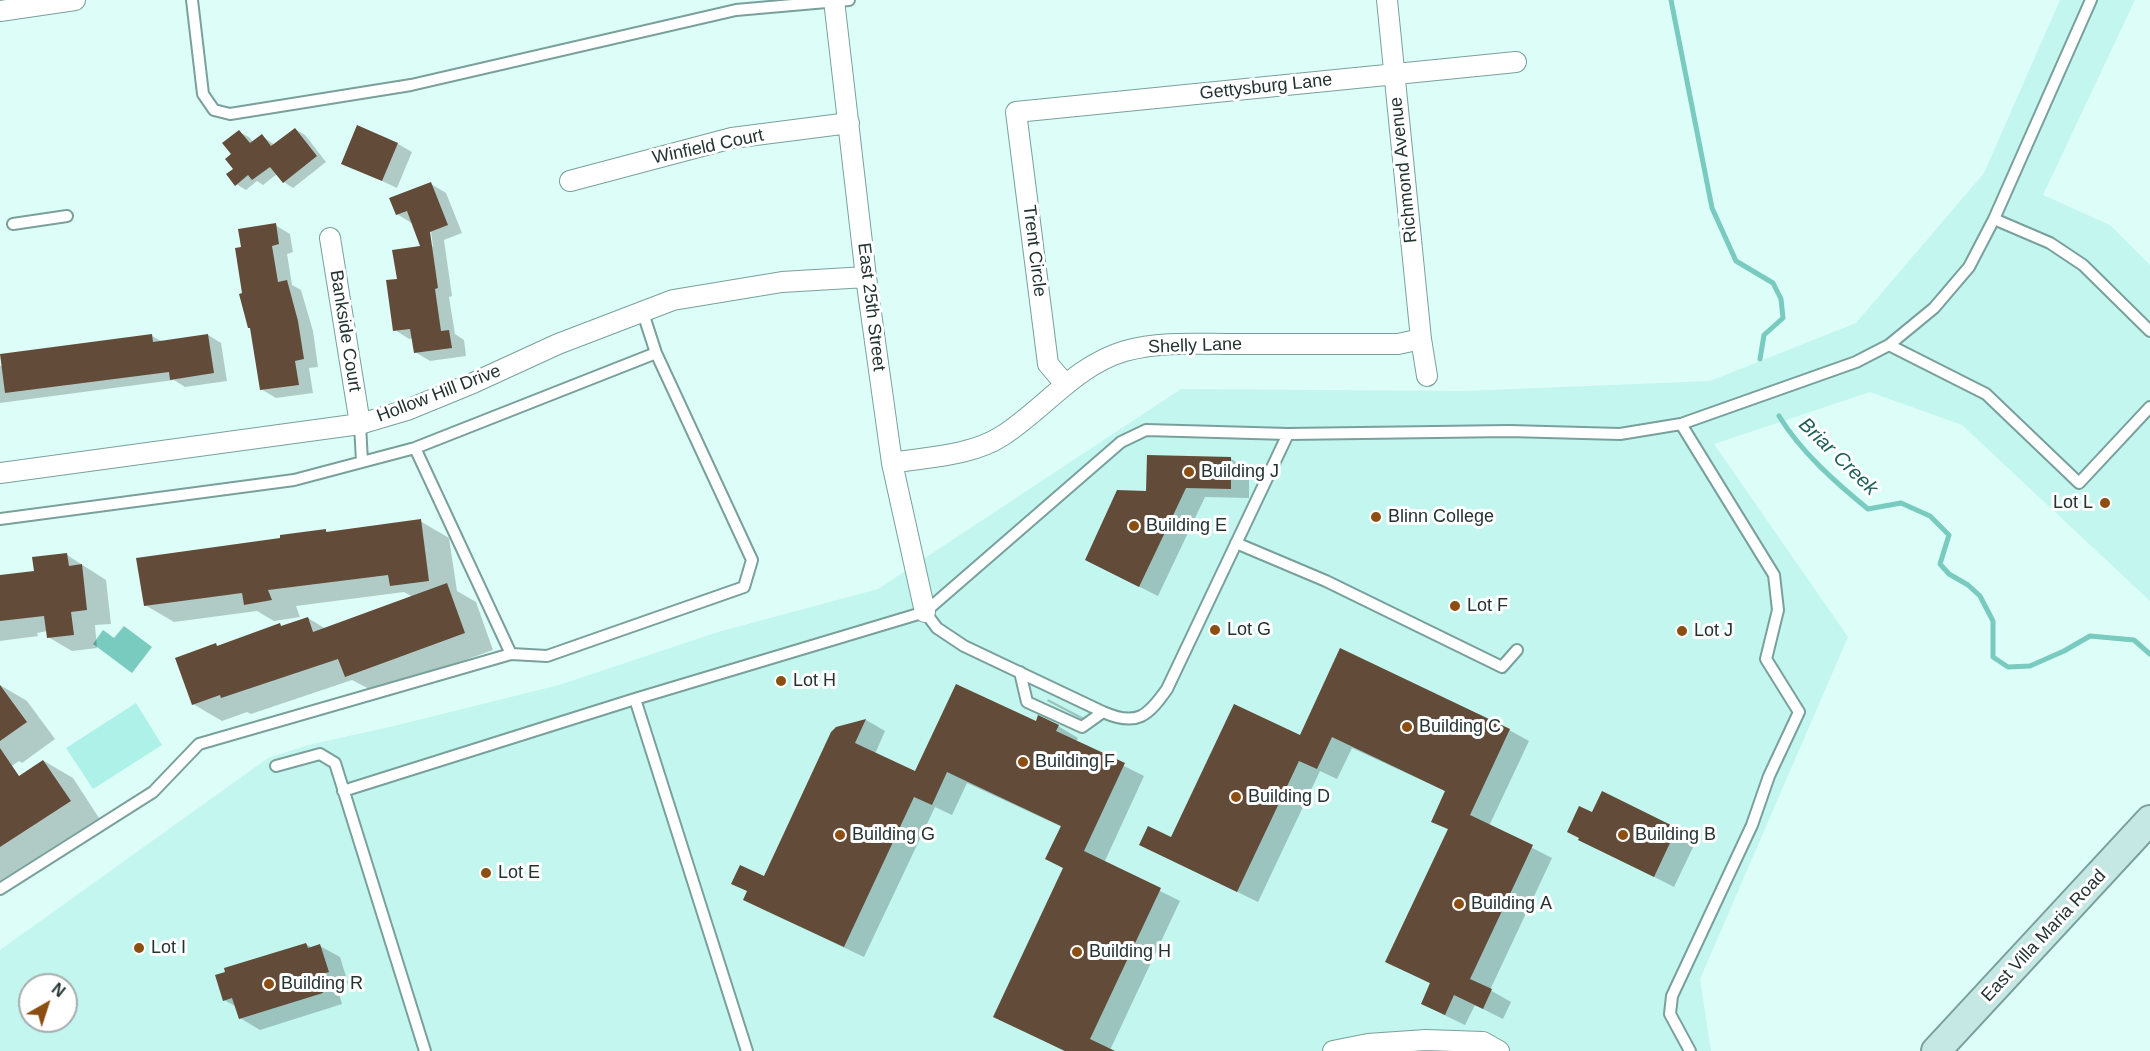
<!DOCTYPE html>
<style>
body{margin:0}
#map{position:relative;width:2150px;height:1051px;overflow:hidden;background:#ddfef8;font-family:Arial,sans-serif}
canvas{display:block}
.north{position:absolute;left:18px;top:973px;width:60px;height:60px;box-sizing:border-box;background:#fff;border:2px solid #a7adad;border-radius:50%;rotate:39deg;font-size:16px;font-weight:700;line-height:24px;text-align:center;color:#233331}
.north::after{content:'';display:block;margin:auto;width:21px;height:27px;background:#8c4e11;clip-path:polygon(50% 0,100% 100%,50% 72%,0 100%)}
</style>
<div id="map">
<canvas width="2150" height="1051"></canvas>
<div class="north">N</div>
</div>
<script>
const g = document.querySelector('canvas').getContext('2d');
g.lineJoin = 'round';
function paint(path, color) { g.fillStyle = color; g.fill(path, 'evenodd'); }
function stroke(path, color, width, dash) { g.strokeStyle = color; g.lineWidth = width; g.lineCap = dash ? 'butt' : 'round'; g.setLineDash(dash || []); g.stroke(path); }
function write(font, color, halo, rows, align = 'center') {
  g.font = font + ' Arial,sans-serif'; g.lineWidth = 6; g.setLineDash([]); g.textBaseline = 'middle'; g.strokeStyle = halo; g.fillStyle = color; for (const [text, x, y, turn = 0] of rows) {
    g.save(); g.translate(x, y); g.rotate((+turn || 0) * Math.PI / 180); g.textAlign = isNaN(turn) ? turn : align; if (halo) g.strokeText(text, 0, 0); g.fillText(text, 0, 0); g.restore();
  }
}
paint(new Path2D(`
 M 2060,0 L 2135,0 L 2043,195 L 2110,225 L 2150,265 L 2150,601 L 1962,425 L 1870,392 L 1714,444 L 1848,637 L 1700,979 L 1711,1051 L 0,1051 L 0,950 L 268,758 L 308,745 L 394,726 L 559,685 L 718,632 L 878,589 L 1181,389 L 1464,391 L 1710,381 L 1856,323 L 1984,173 ZM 30,985 L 66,985 L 66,1021 L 30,1021 Z`), '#c2f6ee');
paint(new Path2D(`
 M 136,703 L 162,745 L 93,789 L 66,748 Z`), '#adf1e8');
paint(new Path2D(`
 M 124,626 L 152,647 L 132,673 L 93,644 L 103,630 L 114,638 Z`), '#79cabf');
paint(new Path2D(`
 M 295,129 L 305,135 L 326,162 L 293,188 L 284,182 L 277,174 L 263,185 L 257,181 L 246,190 L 236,184 L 233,154 L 239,132 L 249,137 L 253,142 L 262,136 L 275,145 Z
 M 398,144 L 412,152 L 397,188 L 343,163 Z
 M 431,184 L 446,193 L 462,233 L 444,240 L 452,296 L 449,297 L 455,334 L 464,340 L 466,356 L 430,361 L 415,352 L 413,338 L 409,339 L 395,330 L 398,280 L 422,247 L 413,224 L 397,214 ZM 430,224 L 433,247 L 430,243 Z
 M 275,225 L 290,234 L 293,252 L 287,254 L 292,285 L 301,290 L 313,331 L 318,367 L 309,368 L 313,393 L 276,398 L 261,389 L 252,329 L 244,294 L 243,248 Z
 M 208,335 L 221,343 L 227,381 L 185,387 L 174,380 L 0,403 L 0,405 L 0,366 L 152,336 L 163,342 Z
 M 1148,456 L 1231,459 L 1249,469 L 1249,498 L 1205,497 L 1158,596 L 1086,560 L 1147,492 Z
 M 420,521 L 449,538 L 457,591 L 476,602 L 493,650 L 375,692 L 352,680 L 251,714 L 247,712 L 222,721 L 193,704 L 216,645 L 219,647 L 280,625 L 283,627 L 308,618 L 326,629 L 413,597 L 404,592 L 296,606 L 300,617 L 274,621 L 257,611 L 174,622 L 145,605 L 282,539 L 325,530 L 329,533 Z
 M 67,555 L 106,580 L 111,624 L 95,625 L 97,648 L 72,651 L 48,637 L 48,631 L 37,633 L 38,636 L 0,641 L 0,577 L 35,572 Z
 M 0,685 L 27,701 L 55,739 L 22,763 L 19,761 L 0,774 Z
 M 1048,699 L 1086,719 L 1085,721 L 1047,701 Z
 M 866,720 L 885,731 L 875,754 L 916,773 L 1037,723 L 1058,726 L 1078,738 L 1076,742 L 1144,776 L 1104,863 L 1180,901 L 1110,1050 L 1112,1051 L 1064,1051 L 995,1016 L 1064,869 L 1062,827 L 967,783 L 952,815 L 935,807 L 864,957 L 764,910 L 745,899 L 764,878 L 837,728 Z
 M 1509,730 L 1529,741 L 1489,826 L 1552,858 L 1490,990 L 1511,1002 L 1503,1019 L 1475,1005 L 1465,1025 L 1442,1014 L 1422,1003 L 1431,984 L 1387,961 L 1449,830 L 1433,821 L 1447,792 L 1352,748 L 1337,779 L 1320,771 L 1258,902 L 1141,845 L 1172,839 L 1301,737 Z
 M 44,761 L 73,778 L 99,818 L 0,881 L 0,790 Z
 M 1603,793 L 1696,841 L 1674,887 L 1580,839 Z
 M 306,944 L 312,948 L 320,946 L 340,957 L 348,983 L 337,987 L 342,1004 L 260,1030 L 240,1018 L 237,1007 L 224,1000 Z`), '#0003');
stroke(new Path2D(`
 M 1671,0 L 1712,208 L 1736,261 L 1773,283 L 1781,299 L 1783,318 L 1764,335 L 1760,359
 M 1779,416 C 1801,452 1835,482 1868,509 L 1901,503 L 1930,516 L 1949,535 L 1940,564 L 1949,574 L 1968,585 L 1980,596 L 1993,621 L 1993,657 L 2008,667 L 2030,666 L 2064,651 L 2090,636 L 2134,640 L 2150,654`), '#79cabf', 5);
paint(new Path2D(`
 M 357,125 L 398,143 L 382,181 L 341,164 Z
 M 295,128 L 317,156 L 283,183 L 270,167 L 252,180 L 248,175 L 235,186 L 226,174 L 233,169 L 225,159 L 231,154 L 222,143 L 239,130 L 250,143 L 262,134 L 271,146 Z
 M 431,182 L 448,225 L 430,232 L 438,288 L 435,289 L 441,331 L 449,330 L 452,348 L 414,353 L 410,329 L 393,331 L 386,280 L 397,279 L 392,250 L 420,246 L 407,211 L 396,215 L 389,198 Z
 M 276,223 L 279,244 L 272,246 L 278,282 L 287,280 L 298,321 L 304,359 L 295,361 L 299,385 L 260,390 L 250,328 L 248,328 L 239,294 L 242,293 L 235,248 L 241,247 L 238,229 Z
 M 152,334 L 153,342 L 208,334 L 214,373 L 170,380 L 169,372 L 5,393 L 0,354 Z
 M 1147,455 L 1231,457 L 1231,489 L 1186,488 L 1139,587 L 1085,560 L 1117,490 L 1146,491 Z
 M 421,519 L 429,581 L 390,586 L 388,575 L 268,590 L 272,600 L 244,605 L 242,593 L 144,606 L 136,558 L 280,538 L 280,535 L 326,529 L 326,532 Z
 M 67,553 L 69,566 L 82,564 L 87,610 L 71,612 L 74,635 L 47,638 L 44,616 L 0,621 L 0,575 L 34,571 L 32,557 Z
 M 447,583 L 465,633 L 345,677 L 338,659 L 221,698 L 220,695 L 192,705 L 175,658 L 216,643 L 217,646 L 280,623 L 281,626 L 308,617 L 313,632 Z
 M 1340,648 L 1510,729 L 1470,815 L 1533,845 L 1470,979 L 1492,989 L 1483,1009 L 1454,995 L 1445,1015 L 1421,1004 L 1430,983 L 1385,962 L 1448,829 L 1431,822 L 1445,791 L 1332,737 L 1317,769 L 1299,761 L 1237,892 L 1139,845 L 1148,826 L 1171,837 L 1234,704 L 1300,735 Z
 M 956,684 L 1036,721 L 1038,715 L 1059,725 L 1056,731 L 1125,763 L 1084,851 L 1161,888 L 1090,1039 L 1115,1051 L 1065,1051 L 993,1017 L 1063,868 L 1045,859 L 1061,826 L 947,772 L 932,805 L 914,797 L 844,947 L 743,900 L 747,891 L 731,884 L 740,865 L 764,876 L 831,732 L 836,727 L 866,719 L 855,743 L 915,771 Z
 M 0,685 L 27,722 L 0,741 Z
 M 0,748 L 19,776 L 43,760 L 71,801 L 0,847 Z
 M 1602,791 L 1677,828 L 1654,877 L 1578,840 L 1579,838 L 1567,832 L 1579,806 L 1592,812 Z
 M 306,943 L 308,948 L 320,944 L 329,972 L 318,975 L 323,993 L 239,1019 L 232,998 L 223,1001 L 215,975 L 225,972 L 224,968 Z`), '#634b39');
const lane = new Path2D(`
 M 192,0 L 203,94 L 214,110 L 230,114 L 411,85 L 736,10 L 849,0
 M 1994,219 L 2050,243 L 2083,265 L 2150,331
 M 13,224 L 67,216
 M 1889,345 L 1986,394 L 2079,483 L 2150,407
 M 360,424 L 362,462
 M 1681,424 L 1774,575 L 1778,610 L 1766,659 L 1799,712 L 1769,776 L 1752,825 L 1672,996 L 1670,1014 L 1690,1051
 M 415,448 L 511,654
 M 0,519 L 294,480 L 415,448 L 656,353
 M 1236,543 L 1326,581 L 1502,667 L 1517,650
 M 925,612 L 937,628 L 964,646 L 1103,712 C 1137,727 1148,716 1167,689 L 1288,434
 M 1020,672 L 1027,702 L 1082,727 L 1103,712
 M 635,699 L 747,1051
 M 276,766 L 320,754 L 335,763 L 425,1051
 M 343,791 L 635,699 L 925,612 L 1121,442 L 1146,430 L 1288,434 L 1509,431 L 1620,434 L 1681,424 L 1856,362 L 1889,345 L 1934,308 L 1969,267 L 1994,219 L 2091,0
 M 0,889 L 153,792 L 199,744 L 511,654 L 547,656 L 744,587 L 752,560 L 656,353 L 643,313`);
const street = new Path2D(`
 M 834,0 L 866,277 L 892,463 L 925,612
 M 1387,0 L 1421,339 L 1427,376
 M 0,11 L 75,0
 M 570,181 L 732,138 L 849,123
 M 330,238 L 360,424
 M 1065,384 L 1048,364 L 1016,112 L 1516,62
 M 892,463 C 927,457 971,456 1002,436 C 1043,410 1076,365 1125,351 C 1160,341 1198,344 1234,344 C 1288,344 1343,344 1398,344 L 1421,339
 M 0,473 L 360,424 L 407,410 L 473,383 L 558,344 L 673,300 L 782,282 L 866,277
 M 1333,1051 L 1368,1044 L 1426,1040 L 1483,1042 L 1499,1051`);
const secondary = new Path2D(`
 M 1936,1051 L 2150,820`);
stroke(lane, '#79a09b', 14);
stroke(street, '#79a09b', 22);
stroke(secondary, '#79a09b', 32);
stroke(lane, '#fff', 10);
stroke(street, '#fff', 20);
stroke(secondary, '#c5e8e4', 28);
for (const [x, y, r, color] of [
 [1189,472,6,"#8c4e11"],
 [2105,503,6,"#8c4e11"],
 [1376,517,6,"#8c4e11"],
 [1134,526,6,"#8c4e11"],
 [1455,606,6,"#8c4e11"],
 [1215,630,6,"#8c4e11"],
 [1682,631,6,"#8c4e11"],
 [781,681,6,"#8c4e11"],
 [1407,727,6,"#8c4e11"],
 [1023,762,6,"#8c4e11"],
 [1236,797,6,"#8c4e11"],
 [840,835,6,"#8c4e11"],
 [1623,835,6,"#8c4e11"],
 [486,873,6,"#8c4e11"],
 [1459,904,6,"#8c4e11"],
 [139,948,6,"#8c4e11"],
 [1077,952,6,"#8c4e11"],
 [269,984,6,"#8c4e11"]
]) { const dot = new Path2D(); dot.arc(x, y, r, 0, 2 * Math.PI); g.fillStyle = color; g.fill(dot); stroke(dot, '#fff', 2); }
write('18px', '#233331', '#fff', [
 ["Gettysburg Lane",1266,87,-6],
 ["Winfield Court",708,147,-12],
 ["Richmond Avenue",1404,170,-96],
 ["Trent Circle",1034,251,83],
 ["East 25th Street",871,307,83],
 ["Bankside Court",345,331,81],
 ["Shelly Lane",1195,346,-2],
 ["Hollow Hill Drive",439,394,-21],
 ["East Villa Maria Road",2044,936,-47]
]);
write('18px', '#233331', '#fff', [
 ["Building J",1201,472],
 ["Lot L",2093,503,"right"],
 ["Blinn College",1388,517],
 ["Building E",1146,526],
 ["Lot F",1467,606],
 ["Lot G",1227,630],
 ["Lot J",1694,631],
 ["Lot H",793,681],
 ["Building C",1419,727],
 ["Building F",1035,762],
 ["Building D",1248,797],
 ["Building G",852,835],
 ["Building B",1635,835],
 ["Lot E",498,873],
 ["Building A",1471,904],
 ["Lot I",151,948],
 ["Building H",1089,952],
 ["Building R",281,984]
], 'left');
write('italic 20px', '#1e6059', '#fff', [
 ["Briar Creek",1838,457,44]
]);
</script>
